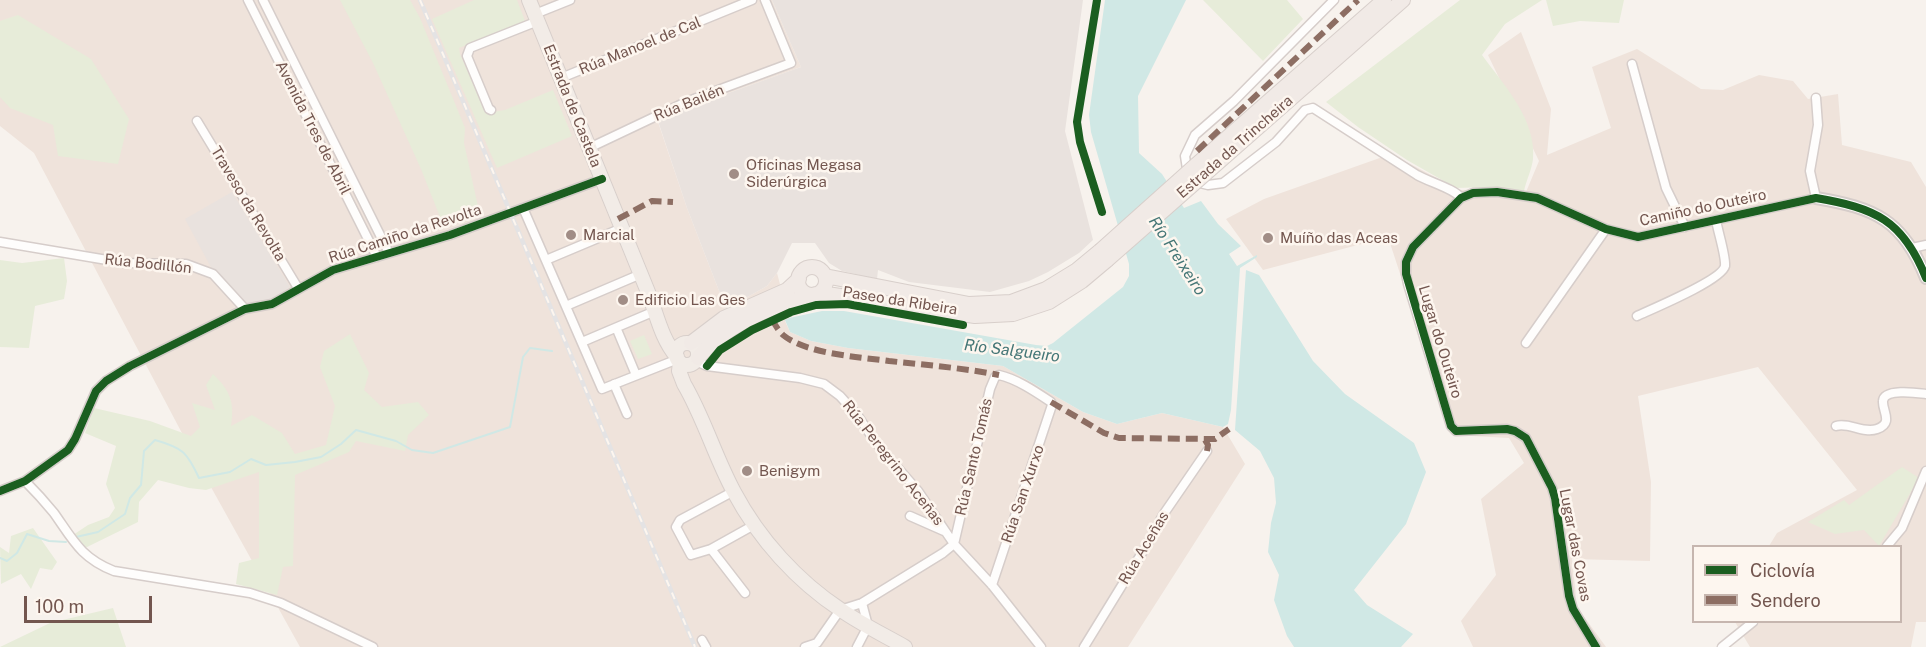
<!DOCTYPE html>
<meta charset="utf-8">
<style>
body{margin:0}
#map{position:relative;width:1926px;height:647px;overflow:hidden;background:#f7f2ed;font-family:"Public Sans",sans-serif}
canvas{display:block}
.legend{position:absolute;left:1692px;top:545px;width:210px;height:78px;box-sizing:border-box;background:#fdf6ef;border:2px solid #c6b6af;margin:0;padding:8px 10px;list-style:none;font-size:18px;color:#73564f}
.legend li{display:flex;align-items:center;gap:12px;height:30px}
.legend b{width:30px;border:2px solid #c6b6af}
.scale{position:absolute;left:24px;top:596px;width:128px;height:27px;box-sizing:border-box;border:3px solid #73564f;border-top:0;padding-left:8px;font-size:18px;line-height:21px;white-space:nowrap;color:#73564f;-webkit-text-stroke:4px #fdf6ef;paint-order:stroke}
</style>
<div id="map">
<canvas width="1926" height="647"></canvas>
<ul class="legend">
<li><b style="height:8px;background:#1b5e20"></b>Ciclovía</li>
<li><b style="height:8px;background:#8d6e63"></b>Sendero</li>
</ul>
<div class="scale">100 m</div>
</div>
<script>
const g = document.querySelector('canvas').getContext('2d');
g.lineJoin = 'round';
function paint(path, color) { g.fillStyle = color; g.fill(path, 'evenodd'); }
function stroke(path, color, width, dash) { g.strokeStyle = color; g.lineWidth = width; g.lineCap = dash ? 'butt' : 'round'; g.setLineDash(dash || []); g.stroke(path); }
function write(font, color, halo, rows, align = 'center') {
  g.font = font + ' "Public Sans",sans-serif'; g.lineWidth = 5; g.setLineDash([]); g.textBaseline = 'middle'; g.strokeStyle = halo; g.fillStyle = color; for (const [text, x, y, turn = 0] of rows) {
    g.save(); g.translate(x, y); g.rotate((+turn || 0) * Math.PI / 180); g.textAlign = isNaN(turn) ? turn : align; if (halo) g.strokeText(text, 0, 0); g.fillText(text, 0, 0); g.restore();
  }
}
paint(new Path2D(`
 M 0,0 L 772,0 L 801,67 L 698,104 L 658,122 L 687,208 L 726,309 L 767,286 L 777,273 L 789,318 L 785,321 L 790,332 L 811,341 L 848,348 L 1003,366 L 1083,412 L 1117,424 L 1162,413 L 1223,427 L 1245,464 L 1128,647 L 300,647 L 202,471 L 34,153 L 0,126 Z
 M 1521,32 L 1551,109 L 1547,155 L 1611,128 L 1592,67 L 1637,49 L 1701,89 L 1723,90 L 1759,75 L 1793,81 L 1808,99 L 1838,94 L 1842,145 L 1911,162 L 1926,187 L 1926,622 L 1916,622 L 1911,647 L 1750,647 L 1735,622 L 1900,622 L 1900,546 L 1769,546 L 1777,533 L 1857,490 L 1758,367 L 1638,396 L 1651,482 L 1650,561 L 1572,559 L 1577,607 L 1606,647 L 1473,647 L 1461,621 L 1496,575 L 1481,499 L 1524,463 L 1509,438 L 1453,435 L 1388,237 L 1263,270 L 1226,219 L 1264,199 L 1391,154 L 1460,190 L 1526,192 L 1539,161 L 1488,55 Z`), '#efe3db');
paint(new Path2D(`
 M 772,0 L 1083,0 L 1065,131 L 1093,240 L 1079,253 L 1048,272 L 1029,281 L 990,292 L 909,282 L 878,270 L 877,279 L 842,271 L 829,263 L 815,243 L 792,243 L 777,273 L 767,286 L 726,309 L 687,208 L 658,121 L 698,104 L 801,67 Z
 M 232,192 L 290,287 L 271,299 L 249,305 L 213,271 L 185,219 Z`), '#e9e2de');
paint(new Path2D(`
 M 340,0 L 410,0 L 420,18 L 465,128 L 464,143 L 479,211 L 444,227 L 421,169 L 373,63 Z
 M 474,0 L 517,0 L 525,21 L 459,48 L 460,54 L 486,113 L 505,110 L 553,90 L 572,136 L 497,168 L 432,19 Z
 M 1203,0 L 1287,0 L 1303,19 L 1263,61 Z
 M 1460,0 L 1542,0 L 1505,24 L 1482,55 C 1503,84 1537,120 1533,159 C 1532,169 1526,181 1524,191 L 1488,187 L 1456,188 L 1407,160 L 1358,127 L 1326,102 Z
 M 1546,0 L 1624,0 L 1619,23 L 1580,21 L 1553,26 Z
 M 18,15 L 91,59 L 129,119 L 118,164 L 58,156 L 53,125 L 10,108 L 0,97 L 0,21 Z
 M 64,258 L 67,281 L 64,299 L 35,306 L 29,348 L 0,347 L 0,260 L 22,263 Z
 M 350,334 L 369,373 L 364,390 L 382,407 L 418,402 L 429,415 L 408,435 L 405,451 L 356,441 L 349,452 L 295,475 L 293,566 L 283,567 L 277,595 L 236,584 L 239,563 L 259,558 L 259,472 L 206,490 L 189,488 L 158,480 L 139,502 L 138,522 L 85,548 L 73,535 L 88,525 L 109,517 L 115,508 L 106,484 L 116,446 L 85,433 L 94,408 L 150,421 L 191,436 L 200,427 L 192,403 L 215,410 L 206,385 L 213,374 C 230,390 235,403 231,426 L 252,415 L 282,433 L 295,454 L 326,445 L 335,406 L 320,367 L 324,351 Z
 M 644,335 L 652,354 L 638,359 L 630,341 Z
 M 1902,467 L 1919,478 L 1879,546 L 1864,530 L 1835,534 L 1808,522 L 1844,500 L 1849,505 Z
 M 33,528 L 57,562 L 52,570 L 40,568 L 31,589 L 21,574 L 1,584 L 0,547 L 9,553 L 11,536 Z
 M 113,608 L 126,647 L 0,647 L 50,623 Z`), '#e7ecd9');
paint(new Path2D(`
 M 1105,0 L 1186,0 L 1138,96 L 1139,153 L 1162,174 L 1184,208 L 1201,201 L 1218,224 L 1241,246 L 1229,254 L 1237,266 L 1257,255 L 1257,257 L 1240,268 L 1231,410 L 1228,424 L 1223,427 L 1162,413 L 1117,424 L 1083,412 L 1003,366 L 848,348 L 811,341 L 790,332 L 785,320 L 789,318 L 822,311 L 844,311 L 1036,345 L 1047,346 L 1053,343 L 1123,287 L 1129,276 L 1129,264 L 1091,132 L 1089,115 Z
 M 1246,270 L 1259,275 L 1313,361 L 1345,394 L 1414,443 L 1426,472 L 1406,524 L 1354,590 L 1367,605 L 1413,634 L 1401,647 L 1294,647 L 1287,636 L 1274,600 L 1279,575 L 1268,552 L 1271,523 L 1276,503 L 1274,478 L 1260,451 L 1235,430 Z`), '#d0e8e5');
stroke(new Path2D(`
 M 76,537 L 98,532 L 125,514 L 130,498 L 141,485 L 144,451 L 155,440 C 183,448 187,452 199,478 L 230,472 L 251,459 L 266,465 L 295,462 L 321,457 L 341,444 L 356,430 L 396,441 L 412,450 L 433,453 L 510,427 L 523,357 L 530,348 L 552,351
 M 0,558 L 7,561 L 17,553 L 27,534 L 49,541 L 66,542`), '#d0e8e5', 2);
const minor = new Path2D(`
 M 248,0 L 377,257
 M 263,0 L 389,253
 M 1334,0 L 1234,101 L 1195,135 L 1185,156 L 1187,169 L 1200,183 L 1208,185 L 1223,183 L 1276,142 L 1305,110 L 1313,108 L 1417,175 C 1429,182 1455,189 1461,198
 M 535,14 L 570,0
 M 1632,64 L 1666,188 L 1685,227
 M 561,78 L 752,0
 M 491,110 L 489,109 L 467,56 L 470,48 L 538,21
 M 197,121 L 298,288
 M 589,148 L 686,102 L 791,63 L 765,0
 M 523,208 L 602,389 L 678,359
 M 0,242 L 125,263 L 186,264 L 213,274 L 245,309
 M 1912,248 L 1926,245
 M 546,260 L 622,228
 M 566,306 L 641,274
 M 1637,316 C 1652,309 1722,280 1725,266 C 1726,256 1718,232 1716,220
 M 618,332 L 636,375
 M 582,342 L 655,311
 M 1526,343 L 1606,229
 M 696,361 L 707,366 L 800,378 L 824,384 L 840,396 L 858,416 L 876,443 L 918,491 L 954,544 L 992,585 L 1041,647
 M 614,384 L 627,414
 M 1836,426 C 1849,422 1863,434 1877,429 C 1894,423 1882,411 1883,401 C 1884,388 1918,393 1926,394
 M 25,481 C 35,491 45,502 54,513 C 73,540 81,558 114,571 L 250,593 L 281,603 L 373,647
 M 0,491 L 25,481 L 68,450 L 75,439 L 96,391 L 106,381 L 130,366 L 245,309 L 272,304 L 333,270 L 450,235 L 602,179
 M 734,491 L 680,520 L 676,527 L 691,555 L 711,549 L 754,525
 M 910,516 L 944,531
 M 1887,546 L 1902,528 L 1926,471
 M 711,549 L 745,593
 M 702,640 L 706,647
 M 805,647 L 817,643 L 840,610 L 862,603 L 943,553 L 954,544 L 990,389 L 995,377 L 999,375 C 1017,379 1036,392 1051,402 L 1052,405 L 992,585
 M 857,647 L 868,626 L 862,603
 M 1084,647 L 1148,543 L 1163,515 L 1207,451
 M 1596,647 L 1573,609 L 1569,596 L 1555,498 L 1552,488 L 1526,438 L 1515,431 L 1507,429 L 1456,431 L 1451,426 L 1408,284 L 1406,274 L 1406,262 L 1413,247 L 1461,198 L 1473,193 L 1497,192 L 1537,198 L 1606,229 L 1638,237 L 1816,198 L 1810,171 L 1818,125 L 1816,98
 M 1722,647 L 1753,622`);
const tertiary = new Path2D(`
 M 1816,198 C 1875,208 1903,220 1926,278`);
const primary = new Path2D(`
 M 529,0 L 648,292 C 657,315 661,338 677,357
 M676 354a11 11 0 1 1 22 0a11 11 0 1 1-22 0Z
 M 680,362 L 679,371 L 684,384 C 704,418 715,457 734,492 C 759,539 797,581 841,610 C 861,624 884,635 905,647`);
const trunk = new Path2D(`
 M 1196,165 L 1384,0
 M 1205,174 L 1403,0
 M798 281a14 14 0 1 1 28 0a14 14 0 1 1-28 0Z
 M 825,276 L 969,304 L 1011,302 L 1046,289 L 1077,270 L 1100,251
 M 820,293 L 975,316 L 1013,314 L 1049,302 L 1082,281 L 1107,260
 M 691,343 L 724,318 L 787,290 L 799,279
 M 698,358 C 726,324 775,305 816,294`);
stroke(minor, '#d6cdca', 11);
stroke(tertiary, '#d6cdca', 14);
stroke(primary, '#d8cfcb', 16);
stroke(trunk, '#d8cfcb', 16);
stroke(minor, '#fefdfc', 8);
stroke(tertiary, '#fefdfc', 10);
stroke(primary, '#f2ece7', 14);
stroke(trunk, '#f1eae6', 14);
const rail = new Path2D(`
 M 420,0 L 695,647`);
stroke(rail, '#e4e3e4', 4.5);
stroke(rail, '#fdf6ef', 2, [7]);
const trunkBridge = new Path2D(`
 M 1100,251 L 1196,165
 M 1107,260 L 1205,174`);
stroke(trunkBridge, '#d8cfcb', 16, []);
stroke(trunkBridge, '#f1eae6', 14);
stroke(new Path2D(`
 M 1197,151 L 1358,0
 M 618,219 L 652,201 L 673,202
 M 772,319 C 775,325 778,330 783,335 C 806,354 860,357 889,361 C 926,365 963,368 999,375
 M 1051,402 L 1104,433 L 1119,438 L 1215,439 L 1229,429
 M 1205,440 L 1208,445 L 1207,451`), '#8d6e63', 6, [12, 6]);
stroke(new Path2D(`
 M 1097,0 L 1077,122 L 1080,142 L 1102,212
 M 707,366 L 720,350 L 752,330 L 791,312 L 816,305 L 847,304 L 963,325
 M 0,491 L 25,481 L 68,450 L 75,439 L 96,391 L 106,381 L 130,366 L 245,309 L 272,304 L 333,270 L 450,235 L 602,179
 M 1596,647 L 1573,609 L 1569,596 L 1555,498 L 1552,488 L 1526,438 L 1515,431 L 1507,429 L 1456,431 L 1451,426 L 1406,274 L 1406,262 L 1413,247 L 1461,198 L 1473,193 L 1497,192 L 1537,198 L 1606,229 L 1638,237 L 1816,198 C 1875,208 1903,220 1926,278`), '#1b5e20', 8);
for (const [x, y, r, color] of [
 [734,174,6,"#a18d86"],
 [571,235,6,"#a18d86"],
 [1268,238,6,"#a18d86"],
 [623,300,6,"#a18d86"],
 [747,471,6,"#a18d86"]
]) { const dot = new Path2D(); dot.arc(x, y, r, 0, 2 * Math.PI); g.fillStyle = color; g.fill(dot); stroke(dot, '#fdf6ef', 2); }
write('15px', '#73564f', '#fdf6ef', [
 ["Rúa Manoel de Cal",640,46,-22],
 ["Rúa Bailén",689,103,-22],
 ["Estrada de Castela",572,106,68],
 ["Avenida Tres de Abril",313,128,63],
 ["Estrada da Trincheira",1235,147,-41],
 ["Traveso da Revolta",248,204,59],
 ["Camiño do Outeiro",1703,208,-12],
 ["Rúa Camiño da Revolta",405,234,-18],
 ["Rúa Bodillón",148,264,6],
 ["Paseo da Ribeira",900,301,9],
 ["Lugar do Outeiro",1440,342,73],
 ["Rúa Santo Tomás",974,457,-77],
 ["Rúa Peregrino Aceñas",893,463,52],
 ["Rúa San Xurxo",1023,494,-71],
 ["Lugar das Covas",1575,545,79],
 ["Rúa Aceñas",1144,548,-59]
]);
write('15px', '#73564f', '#fdf6ef', [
 ["Oficinas Megasa",746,165],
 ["Siderúrgica",746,182],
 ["Marcial",583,235],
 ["Muíño das Aceas",1280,238],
 ["Edificio Las Ges",635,300],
 ["Benigym",759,471]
], 'left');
write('italic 16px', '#447676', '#fdf6ef', [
 ["Río Freixeiro",1177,256,57],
 ["Río Salgueiro",1012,351,7]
]);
</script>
